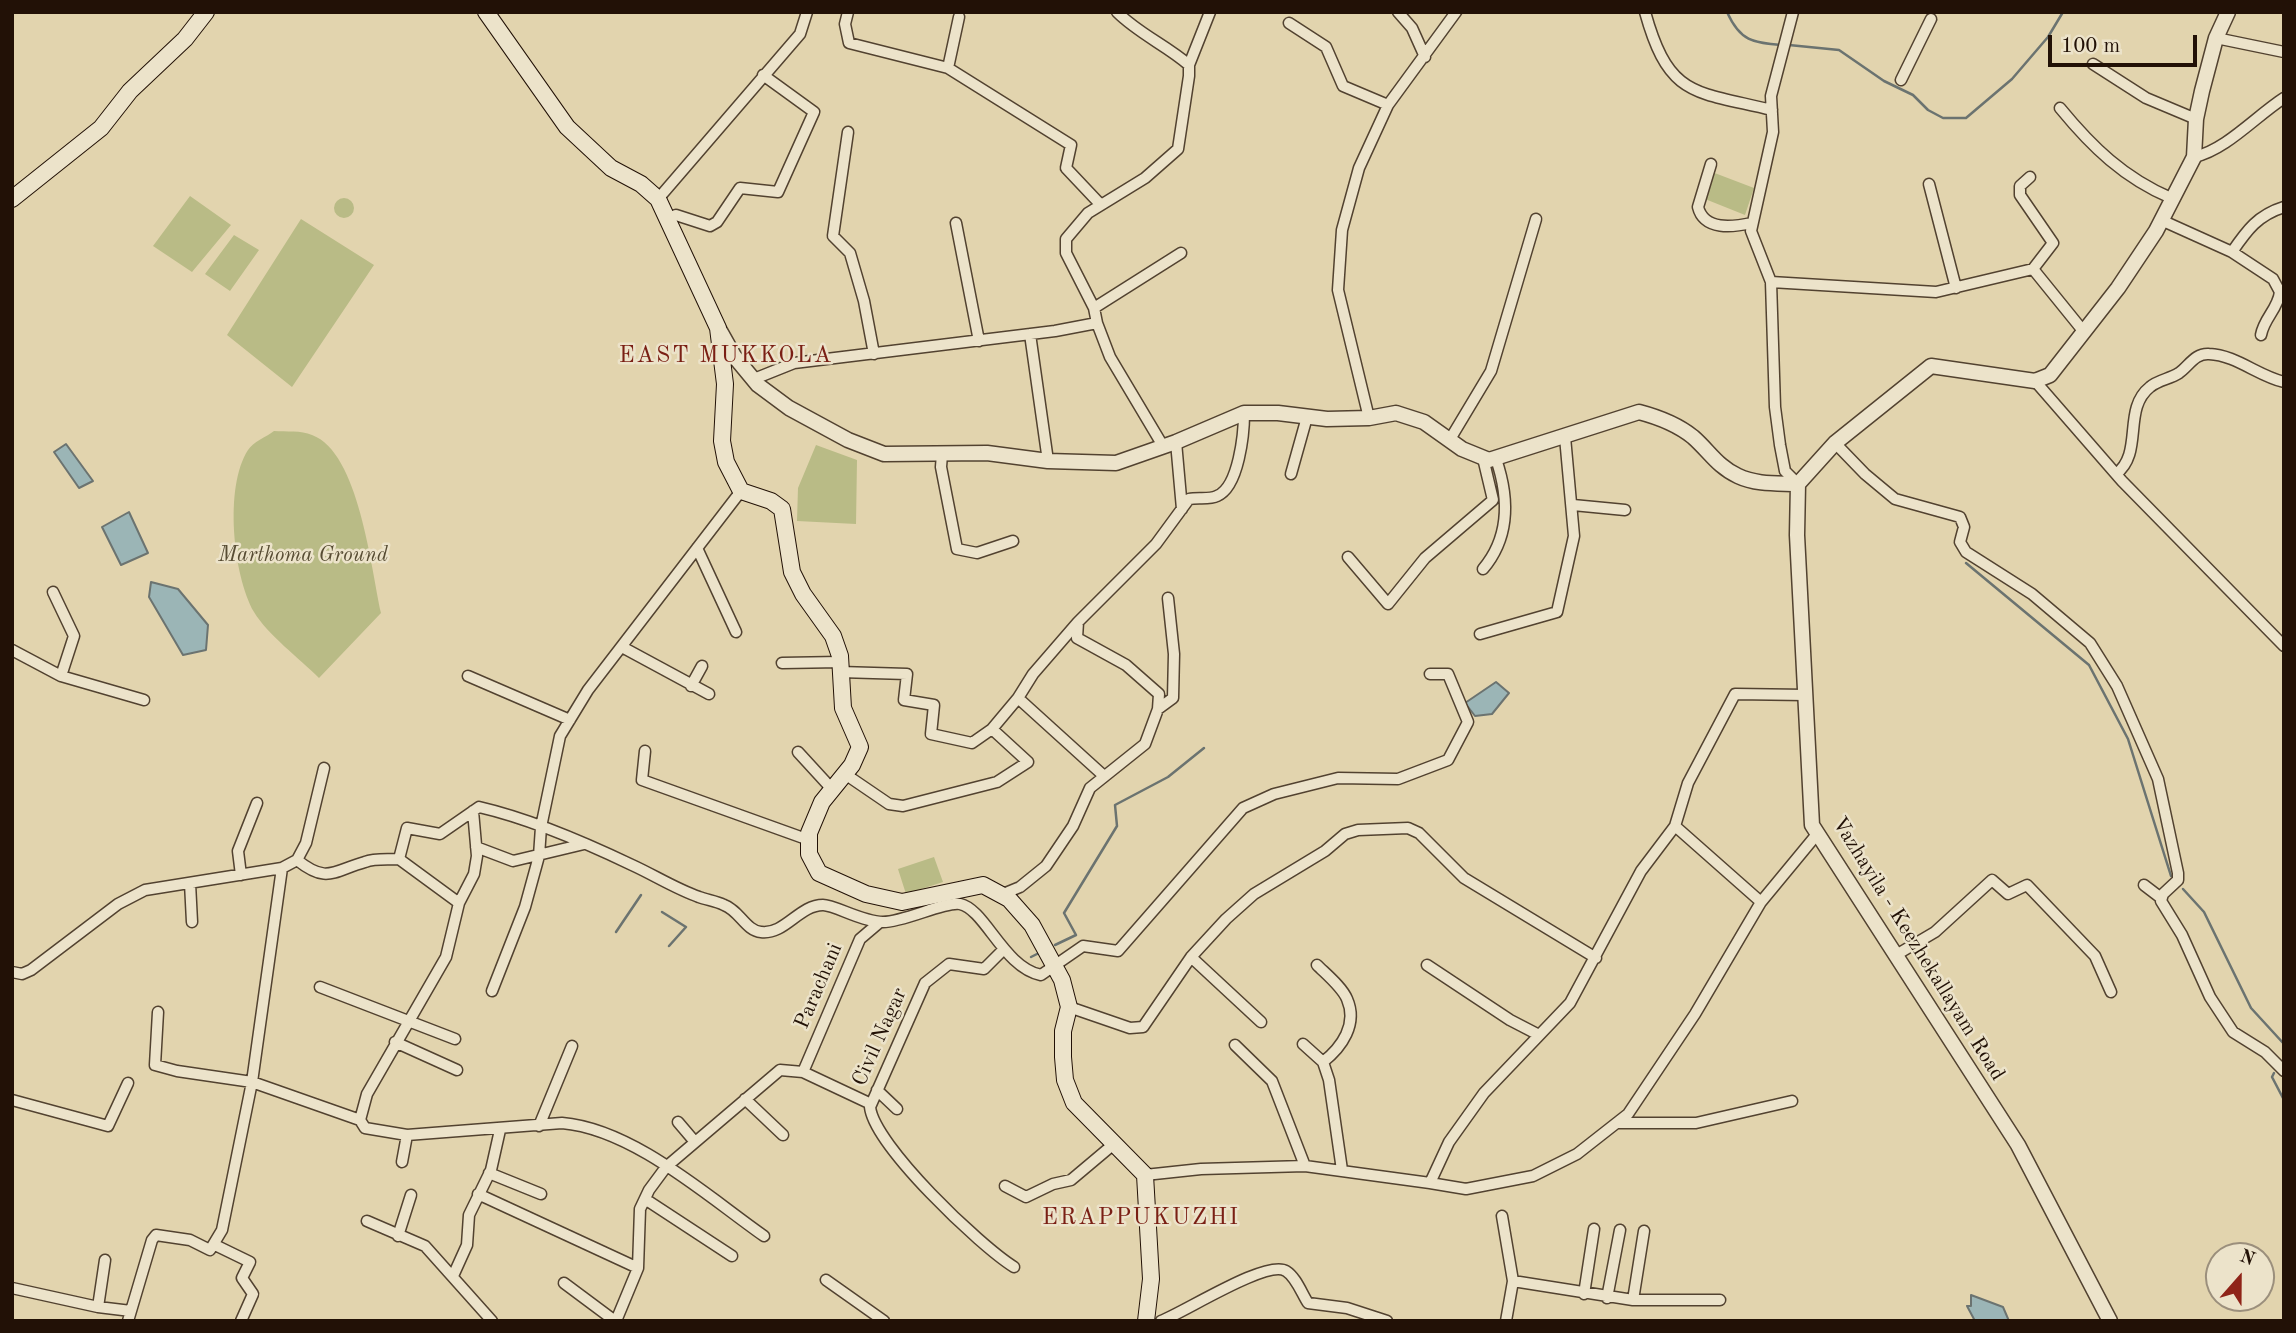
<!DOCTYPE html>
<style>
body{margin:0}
#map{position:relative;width:2296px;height:1333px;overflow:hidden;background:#e2d4ae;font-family:"Old Standard TT",serif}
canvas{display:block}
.frame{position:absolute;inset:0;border:14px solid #221106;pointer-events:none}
.north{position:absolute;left:2205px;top:1242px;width:70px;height:70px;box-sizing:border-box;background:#ece3ca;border:2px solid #9b8f7c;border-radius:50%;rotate:21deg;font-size:19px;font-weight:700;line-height:28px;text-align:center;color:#221106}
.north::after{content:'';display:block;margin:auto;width:24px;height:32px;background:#8f2418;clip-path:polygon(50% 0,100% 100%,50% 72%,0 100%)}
.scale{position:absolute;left:2048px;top:35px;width:149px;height:32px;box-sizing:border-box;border:4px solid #221106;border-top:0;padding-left:9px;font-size:21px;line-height:24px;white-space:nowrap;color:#221106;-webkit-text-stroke:5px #ece3ca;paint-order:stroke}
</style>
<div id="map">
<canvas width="2296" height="1333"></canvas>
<div class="frame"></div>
<div class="north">N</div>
<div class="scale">100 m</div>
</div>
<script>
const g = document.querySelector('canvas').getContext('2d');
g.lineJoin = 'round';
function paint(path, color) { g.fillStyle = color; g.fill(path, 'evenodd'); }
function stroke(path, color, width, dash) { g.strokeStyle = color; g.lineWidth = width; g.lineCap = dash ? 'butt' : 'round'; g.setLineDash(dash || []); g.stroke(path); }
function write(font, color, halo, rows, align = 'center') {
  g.font = font + ' "Old Standard TT",serif'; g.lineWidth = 5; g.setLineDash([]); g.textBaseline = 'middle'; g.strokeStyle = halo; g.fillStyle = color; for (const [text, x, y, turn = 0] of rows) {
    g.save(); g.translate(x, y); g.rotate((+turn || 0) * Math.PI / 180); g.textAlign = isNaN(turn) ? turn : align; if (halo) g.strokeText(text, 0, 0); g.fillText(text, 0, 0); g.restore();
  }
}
paint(new Path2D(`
 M 1712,172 L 1754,188 L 1745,215 L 1705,199 Z
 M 190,196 L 231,225 L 192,272 L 153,246 Z
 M334 208a10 10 0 1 1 20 0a10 10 0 1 1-20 0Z
 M 301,219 L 374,265 L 292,387 L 227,335 Z
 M 234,235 L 259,250 L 230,291 L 205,274 Z
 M 274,431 C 286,432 301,430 312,435 C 359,452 371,568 381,613 L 319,678 C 300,659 267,634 254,612 C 233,575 224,487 248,450 C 253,442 266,437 274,431 Z
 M 816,445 L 857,460 L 856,524 L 797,521 L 798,488 Z
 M 934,857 L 943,882 L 906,894 L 898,869 Z`), '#b9bb86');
const water = new Path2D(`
 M 66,444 L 93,481 L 79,488 L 54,452 Z
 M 129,512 L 148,553 L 121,565 L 102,527 Z
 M 151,582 L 178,589 L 208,625 L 206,650 L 183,655 L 149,597 Z
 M 1496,682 L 1509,693 L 1492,714 L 1475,716 L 1465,703 Z
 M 1971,1295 L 2003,1307 L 2009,1321 L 1975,1321 L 1967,1306 L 1971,1306 Z`);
paint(water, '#9bb5b6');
stroke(water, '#6b7370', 2);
stroke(new Path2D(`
 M 1727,12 C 1740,41 1753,43 1782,45
 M 1789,45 L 1839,50 L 1884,81 L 1913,95 L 1928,110 L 1943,118 L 1966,118 L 2012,79 L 2048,37 L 2063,12
 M 1966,563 L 2089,665 L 2128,739 L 2171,876
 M 2183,889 L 2204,912 L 2251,1008 L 2284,1044
 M 662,912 L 686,927 L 669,946
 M 616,932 L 641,895
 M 1055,945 L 1076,935 L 1064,913 L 1117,826 L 1115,805 L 1168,777 L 1204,748
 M 1031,957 L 1039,953
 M 2274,1073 L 2272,1077 L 2284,1100`), '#6b7370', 2.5);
const minor = new Path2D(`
 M 848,12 L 845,24 L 849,43 L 948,68 L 1071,145 L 1066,168 L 1100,204
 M 1398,12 L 1412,28 L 1425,57
 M 1645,12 C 1669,98 1694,91 1772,110
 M 1793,12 L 1771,96 L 1773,132 L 1751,231 L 1771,282 L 1775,407 L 1780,445 L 1785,471 L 1798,484
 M 1289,23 L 1326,47 L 1343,86 L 1388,105
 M 2216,38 L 2284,52
 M 2093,64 L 2146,98 L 2196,119
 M 1189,65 L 1210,12
 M 948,68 L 959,17
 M 1901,80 L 1931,19
 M 2060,108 C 2092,147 2124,178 2171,198
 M 848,132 L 833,236 L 850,253 L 864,301 L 874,354
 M 2194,157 C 2226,150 2256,116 2284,98
 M 1711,164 L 1698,207 C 1704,231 1733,227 1752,223
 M 2030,177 L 2020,186 L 2020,195 L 2053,243 L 2033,269
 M 1929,184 L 1956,288
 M 658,199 L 800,34 L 807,12
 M 666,219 L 676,215 L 710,226 L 717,222 L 740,188 L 778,192 L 814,112 L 763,75
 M 2161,220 L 2232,252 C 2247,230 2258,215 2284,207
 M 956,223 L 979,341
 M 2232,252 L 2273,279 L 2280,292 C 2278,309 2264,318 2261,335
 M 1771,282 L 1936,292 L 2033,269 L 2084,332
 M 1094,308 L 1066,253 L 1066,239 L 1088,213 L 1145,178 L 1178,149 L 1189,76 L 1189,65 C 1166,45 1139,34 1117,12
 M 1097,323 L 1110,357 L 1163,446
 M 1030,334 L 1048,461
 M 754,379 L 794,363 L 1055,331 L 1097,323 L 1094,308 L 1181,253
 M 2035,381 L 2122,481 L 2284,646
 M 1369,418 L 1338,290 L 1342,230 L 1359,168 L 1388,105 L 1456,12
 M 1449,441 L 1491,371 L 1536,219
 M 1176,442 L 1182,509
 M 1835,443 L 1865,474 L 1895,499 L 1960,517 L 1964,527 L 1960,542 L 1966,552 L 2032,594 L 2090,643 L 2117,686 L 2158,779 L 2178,873 L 2178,880 L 2163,894 L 2161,901 L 2182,935 L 2210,997 L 2233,1032 L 2265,1052 L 2284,1071
 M 942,454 L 941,467 L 957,549 L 977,553 L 1013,541
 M 1291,474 L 1307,417
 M 2116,474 C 2144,453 2122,409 2150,387 C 2158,380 2170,379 2179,373 C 2189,366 2195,353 2209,354 C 2236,355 2258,376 2284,382
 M 1573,505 L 1625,510
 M 697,548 L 736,632
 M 1348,557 L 1388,604 L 1425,558 L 1493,500 L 1483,458
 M 1483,569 C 1511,536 1509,497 1496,459
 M 53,592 L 74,636 L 61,676
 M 1480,634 L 1557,612 L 1574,536 L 1565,437
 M 622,647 L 709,694
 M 12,650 L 61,676 L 144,700
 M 782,663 L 840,662
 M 840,672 L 907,674 L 904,700 L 934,705 L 931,734 L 972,743 L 992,729
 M 468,676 L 570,720
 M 691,686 L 702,666
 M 1018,698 L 1033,674 L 1078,622
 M 1158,709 L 1173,698 L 1174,654 L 1168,598
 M 645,751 L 642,780 L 809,840
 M 798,752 L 831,788
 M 845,774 L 889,804 L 903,806 L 997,782 L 1028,762 L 992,729 L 1018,698 L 1104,776
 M 473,811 L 477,856 L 474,874 L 459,903 L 446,957 L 367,1094 L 360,1120 L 365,1128 L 407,1135 L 562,1123 C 633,1129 707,1196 764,1236
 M 1675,826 L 1761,902 L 1818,833
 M 476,847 L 513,861 L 584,844
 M 399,859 L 459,903
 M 297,860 L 306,843 L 324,768
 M 241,875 L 238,851 L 257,803
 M 190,883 L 192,922
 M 2144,885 L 2161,898
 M 1003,894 L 1020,887 L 1046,866 L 1073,826 L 1090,788 L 1145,744 L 1158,709 L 1159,694 L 1126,665 L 1077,638 L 1078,622 L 1156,544 L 1189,499 C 1198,497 1209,500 1217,496 C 1239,487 1244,433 1244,413
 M 1003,950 L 984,969 L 949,964 L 925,983 L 870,1107 C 874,1145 980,1246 1014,1267
 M 1896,955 L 1935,932 L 1992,880 L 2008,894 L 2027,885 L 2095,956 L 2111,992
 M 1191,957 L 1261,1022
 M 1317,965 C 1326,974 1342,987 1347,999 C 1358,1024 1342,1047 1323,1062
 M 1427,965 L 1510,1020 L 1539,1035
 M 12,972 L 22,974 L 31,970 L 118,904 L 145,890 L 282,868 L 297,860 C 327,884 333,871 365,862 C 375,858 388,860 399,859 L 407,828 L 440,834 L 479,807 C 531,819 584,842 632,865 C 654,875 676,889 699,897 C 707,900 716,901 724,905 C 739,910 746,931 761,932 C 785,935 799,905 823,905 C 835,905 862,922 883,922 C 905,922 945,901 960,904 C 985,909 1004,968 1041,975 L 1083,946 L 1118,951 L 1243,808 L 1274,794 L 1338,778 L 1398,779 L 1448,760 L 1468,722 L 1448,674 L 1430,674
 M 320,987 L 455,1039
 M 492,991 L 525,907 L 539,856 L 541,827 L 560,736 L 588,690 L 741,491
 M 1069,1007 L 1130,1028 L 1143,1027 L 1191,957 L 1226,919 L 1254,894 L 1325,851 L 1345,834 L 1358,830 L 1408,828 L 1419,833 L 1464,878 L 1596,958
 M 158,1012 L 155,1065 L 177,1071 L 252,1082 L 360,1120
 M 395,1042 L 457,1070
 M 1303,1044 L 1323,1062 L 1329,1080 L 1342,1170
 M 1235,1045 L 1272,1081 L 1305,1166
 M 803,1072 L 860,939 L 880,922
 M 877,1090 L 897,1109
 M 745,1099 L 783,1135
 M 12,1100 L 108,1126 L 128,1083
 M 678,1122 L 695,1142
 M 1618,1123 L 1696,1123 L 1792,1101
 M 539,1126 L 572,1046
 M 402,1162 L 407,1135
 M 489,1173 L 541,1194
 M 1145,1175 L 1201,1169 L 1305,1166 L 1430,1183 L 1449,1142 L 1484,1093 L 1570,1003 L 1641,871 L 1675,826 L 1688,783 L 1735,694 L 1806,695
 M 1430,1183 L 1466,1189 L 1533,1176 L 1577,1154 L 1628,1114 L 1695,1014 L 1761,902
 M 1005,1186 L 1026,1197 L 1053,1184 L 1071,1180 L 1115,1143
 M 478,1194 L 638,1268
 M 645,1199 L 732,1256
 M 1502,1216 L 1513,1281 L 1506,1321
 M 367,1221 L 425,1246 L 492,1321
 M 398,1236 L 411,1195
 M 215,1245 L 250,1262 L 242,1278 L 253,1294 L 241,1321
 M 453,1276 L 467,1245 L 469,1215 L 491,1170 L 500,1130
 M 826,1280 L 884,1321
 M 1513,1281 L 1633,1300 L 1720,1300
 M 564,1283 L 615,1321
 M 12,1288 L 98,1307 L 131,1311
 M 1584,1294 L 1594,1229
 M 1607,1298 L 1620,1230
 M 1633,1300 L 1644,1231
 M 98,1307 L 105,1260
 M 128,1321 L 152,1240 L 156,1235 L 190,1240 L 210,1250 L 222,1230 L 252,1082 L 282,868
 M 616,1321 L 638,1268 L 640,1209 L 649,1190 L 666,1167 L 780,1070 L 803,1072 L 871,1104
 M 1161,1321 C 1185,1312 1267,1259 1286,1271 C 1296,1277 1302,1294 1308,1303 L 1347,1308 L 1387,1321`);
const tertiary = new Path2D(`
 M 720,331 L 734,356 L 758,385 L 789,408 L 848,440 L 884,454 L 987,453 L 1048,461 L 1116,463 L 1176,442 L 1244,413 L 1278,413 L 1327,419 L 1369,418 L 1396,413 L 1424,422 L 1462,449 L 1489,460 L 1639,412 C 1658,417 1677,424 1693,437 C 1709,451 1718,467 1738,476 C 1757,485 1778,483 1798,484
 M 1798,484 L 1797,535 L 1812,825 L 2018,1145 L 2110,1321
 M 1798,484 L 1835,443 L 1931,366 L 2035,381 L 2050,375 L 2118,288 L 2156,231 L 2194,157 L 2196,119 L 2202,91 L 2216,38 L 2228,12`);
const secondary = new Path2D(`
 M 486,12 L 567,127 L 611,168 L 641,184 L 658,199 L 718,328 L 725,384 L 722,441 L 726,462 L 741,491 L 771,501 L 782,509 L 792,572 L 803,594 L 833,636 L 840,656 L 843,708 L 860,747 L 852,765 L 822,802 L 809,833 L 809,854 L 819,873 L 866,894 L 902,902 L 983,885 L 1009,899 L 1032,925 L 1062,980 L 1069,1007 L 1063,1031 L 1063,1057 L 1065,1080 L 1074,1103 L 1145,1175 L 1151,1279 L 1146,1321
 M 12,199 L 101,128 L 130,91 L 185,39 L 206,12`);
stroke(minor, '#524230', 13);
stroke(tertiary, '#524230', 17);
stroke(secondary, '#221106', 18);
stroke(minor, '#ece3ca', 10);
stroke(tertiary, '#ece3ca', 14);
stroke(secondary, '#ece3ca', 16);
write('italic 21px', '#574c33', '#ece3ca', [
 ["Marthoma Ground",303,555]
]);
write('21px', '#221106', '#ece3ca', [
 ["Vazhayila - Keezhekallayam Road",1918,949,58],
 ["Parachani",819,986,-67],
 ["Civil Nagar",880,1037,-66]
]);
g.letterSpacing = '2px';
write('23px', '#7a1f14', '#ece3ca', [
 ["EAST MUKKOLA",726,356],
 ["ERAPPUKUZHI",1141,1218]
]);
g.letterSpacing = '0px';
</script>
